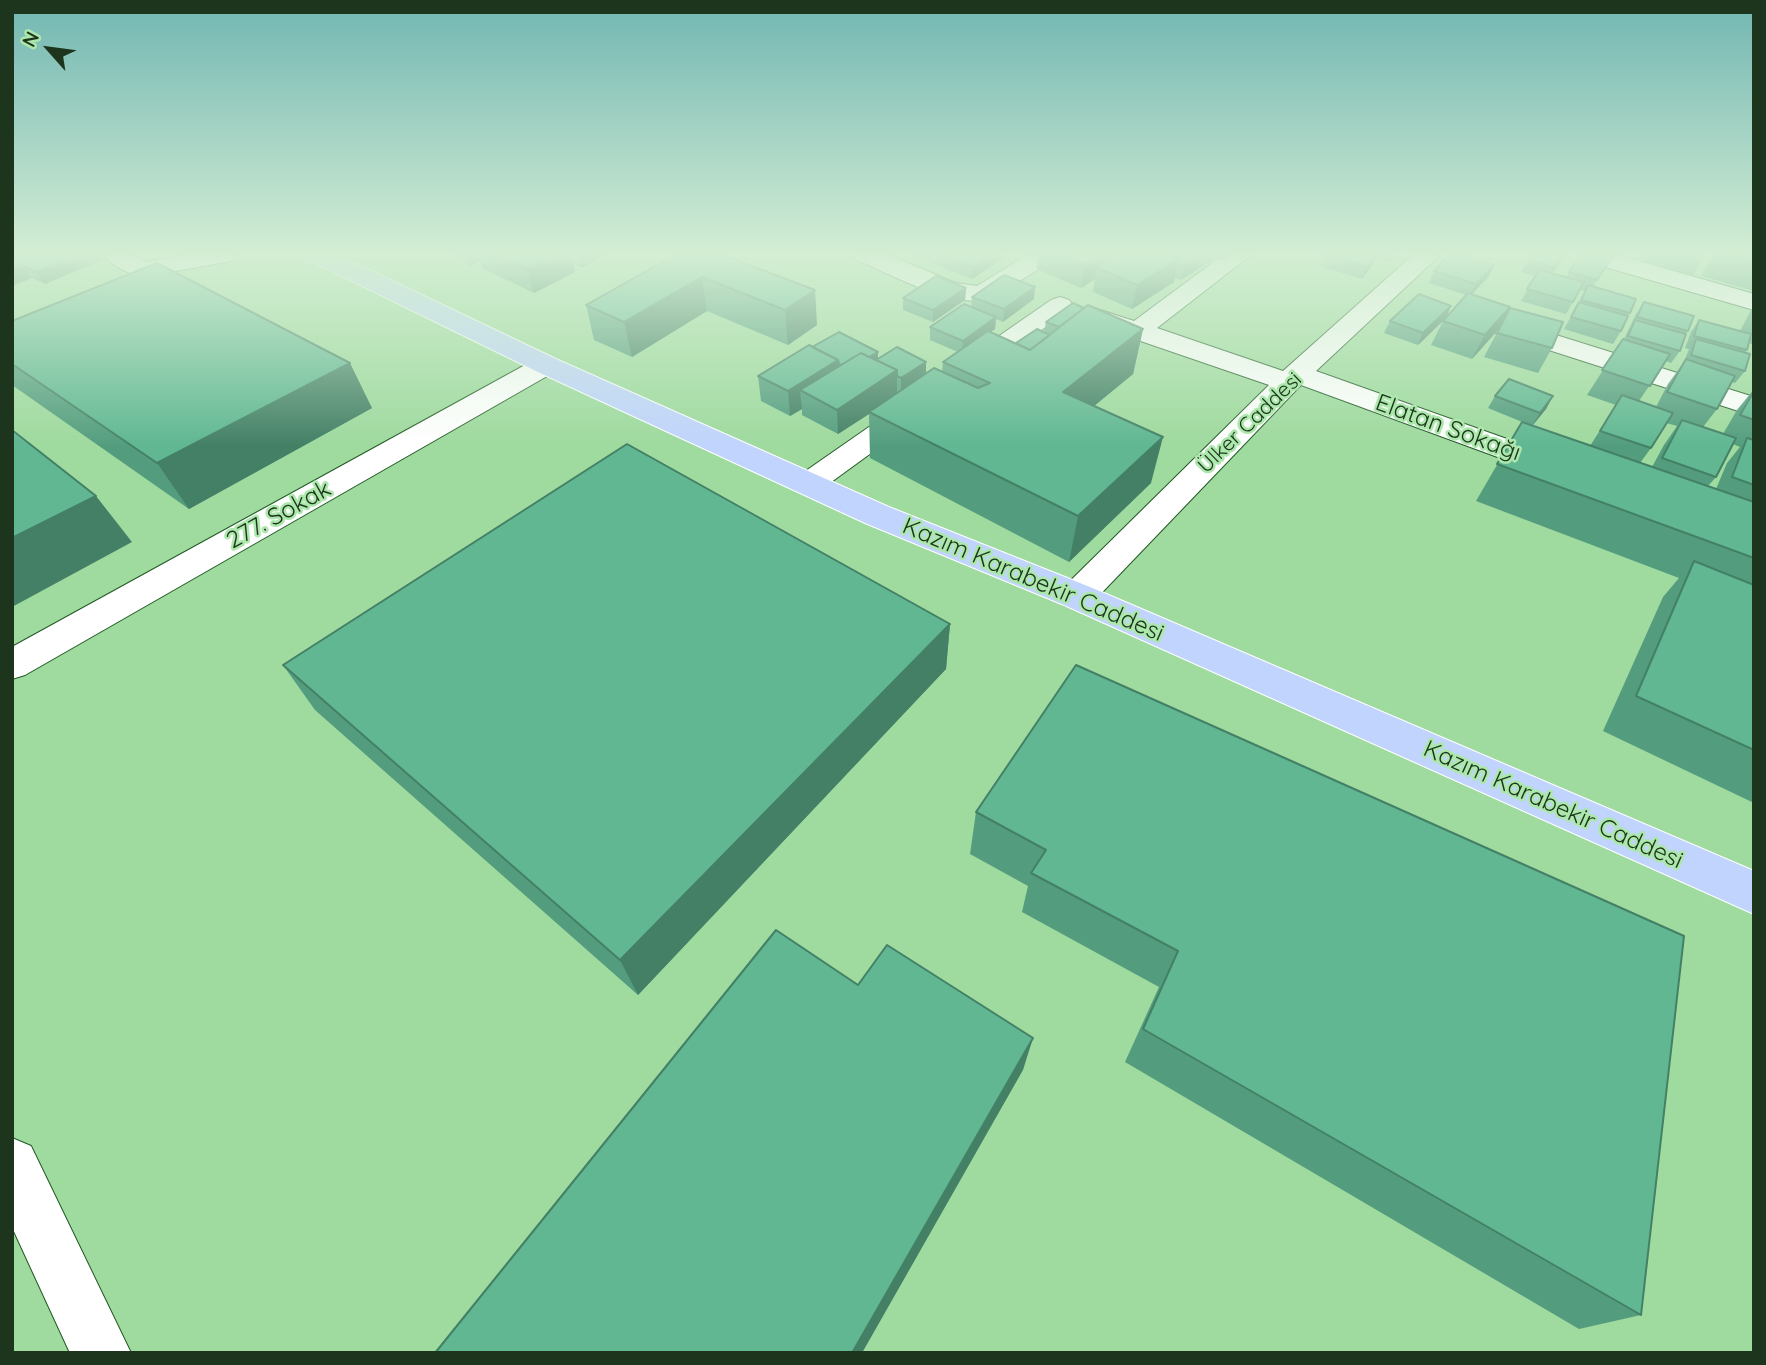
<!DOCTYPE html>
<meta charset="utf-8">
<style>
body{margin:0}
#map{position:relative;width:1766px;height:1365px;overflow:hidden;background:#9fda9f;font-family:Quicksand,sans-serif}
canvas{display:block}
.frame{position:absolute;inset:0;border:14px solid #1d351d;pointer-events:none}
.north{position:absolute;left:14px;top:14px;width:70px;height:70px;-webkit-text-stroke:5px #ace7ab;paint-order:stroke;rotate:298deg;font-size:19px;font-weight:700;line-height:28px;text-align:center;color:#1d351d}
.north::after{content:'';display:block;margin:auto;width:24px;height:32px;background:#1d351d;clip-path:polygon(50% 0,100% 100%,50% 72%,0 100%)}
</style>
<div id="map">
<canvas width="1766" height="1365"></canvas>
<div class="frame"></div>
<div class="north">N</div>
</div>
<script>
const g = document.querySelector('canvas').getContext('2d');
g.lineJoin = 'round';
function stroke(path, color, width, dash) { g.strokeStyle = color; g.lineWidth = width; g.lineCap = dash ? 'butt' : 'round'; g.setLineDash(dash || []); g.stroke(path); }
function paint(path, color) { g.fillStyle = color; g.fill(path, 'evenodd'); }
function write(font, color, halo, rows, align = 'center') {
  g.font = font + ' Quicksand,sans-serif'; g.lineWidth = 5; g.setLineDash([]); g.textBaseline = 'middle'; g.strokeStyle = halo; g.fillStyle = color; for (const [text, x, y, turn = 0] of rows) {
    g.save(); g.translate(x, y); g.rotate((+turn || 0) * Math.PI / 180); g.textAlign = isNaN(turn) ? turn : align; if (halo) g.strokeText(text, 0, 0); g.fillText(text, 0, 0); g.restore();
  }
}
const street = new Path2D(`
 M 104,255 L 134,255 L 146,262 L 183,255 L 238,255 L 235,260 L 226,262 L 142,277 C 129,274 112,266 104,255 Z
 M 854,255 L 888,255 L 956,283 L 977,286 L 1027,255 L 1057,255 L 1054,260 L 990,299 C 952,309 893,275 857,260 Z
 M 1223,255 L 1251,255 L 1157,328 L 1283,371 L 1413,255 L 1440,255 L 1316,371 L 1566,460 L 1571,467 L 1566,474 L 1555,477 L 1544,474 L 1301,385 L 1090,605 L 1077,609 L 1064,605 L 1059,596 L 1064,587 L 1269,385 L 1085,322 L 1081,316 L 1085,310 L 1094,308 L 1134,321 Z
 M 1578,255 L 1618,255 L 1754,294 L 1754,310 L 1581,260 Z
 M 1060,297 L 1069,300 L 1073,305 L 1069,310 L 977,377 L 967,379 L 957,377 L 953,371 L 957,365 L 1051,300 Z
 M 1505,319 L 1754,397 L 1754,416 L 1496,333 L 1492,327 L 1496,321 Z
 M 546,357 L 556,359 L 560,365 L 556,371 L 25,675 L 12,679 L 12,647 L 536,359 Z
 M 912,401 L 922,404 L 927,410 L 922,416 L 819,491 L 808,494 L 797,491 L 792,484 L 797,477 L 902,404 Z
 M 12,1138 L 31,1146 L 131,1353 L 70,1353 L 12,1227 Z`);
const primary = new Path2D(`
 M 306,255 L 338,255 L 556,359 L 889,507 L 1090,587 L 1754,871 L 1754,914 L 1064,605 L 865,523 L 536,371 L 309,260 Z`);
stroke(street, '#215924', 2);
stroke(primary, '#fff', 2);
paint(street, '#fff');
paint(primary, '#c0d4fd');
paint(new Path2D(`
 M 12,255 L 113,255 L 45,284 L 32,278 Z
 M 451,255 L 604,255 L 582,268 L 573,264 L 575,272 L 534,293 L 482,268 L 480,261 L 471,266 L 457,259 L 456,257 Z
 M 675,255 L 817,325 L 788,345 L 707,311 L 632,357 L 594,340 L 586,305 Z
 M 912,255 L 1002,255 L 1002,259 L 972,279 L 942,267 L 943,264 L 940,266 Z
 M 1038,255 L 1231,255 L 1224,261 L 1213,256 L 1212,260 L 1181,280 L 1175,278 L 1174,282 L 1132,309 L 1093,292 L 1095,279 L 1081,288 L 1037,269 Z
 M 1324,255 L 1396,255 L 1390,263 L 1375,259 L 1372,266 L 1362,279 L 1320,266 Z
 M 1565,255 L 1552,274 L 1566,277 L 1569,272 L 1611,255 L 1593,287 L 1636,299 L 1621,331 L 1613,344 L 1564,329 L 1585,291 L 1580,290 L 1566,314 L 1521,301 L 1535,276 L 1521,272 L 1528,260 Z
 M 1640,255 L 1706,255 L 1693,275 L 1638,259 Z
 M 1713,255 L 1754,255 L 1754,291 L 1701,276 Z
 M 1494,265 L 1488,277 L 1471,295 L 1510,307 L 1497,331 L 1472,359 L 1431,345 L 1443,321 L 1418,345 L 1384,333 L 1390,321 L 1446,317 L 1466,295 L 1429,283 L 1434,271 Z
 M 966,288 L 965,300 L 933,322 L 903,310 L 903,298 Z
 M 972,297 L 1034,299 L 1003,322 L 996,319 L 995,329 L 990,332 L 1016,343 L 1044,332 L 1046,322 L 1143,329 L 1133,374 L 1094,406 L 1151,483 L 1069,562 L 870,458 L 869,414 L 838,434 L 802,415 L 802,409 L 790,416 L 761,401 L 758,376 L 812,347 L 878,359 L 926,373 L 942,372 L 943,362 L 958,352 L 930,340 L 930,327 L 971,307 Z
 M 1644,302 L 1688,331 L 1686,334 L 1680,351 L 1671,363 L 1666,361 L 1639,401 L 1656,407 L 1668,384 L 1684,362 L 1689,349 L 1685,348 L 1691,332 L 1699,320 L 1740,331 L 1750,312 L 1754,306 L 1754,345 L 1749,343 L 1745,353 L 1745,371 L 1735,383 L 1732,382 L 1717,409 L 1703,427 L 1723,434 L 1737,410 L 1754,389 L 1754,803 L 1603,731 L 1663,597 L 1679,578 L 1476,501 L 1522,422 L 1590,446 L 1616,405 L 1587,395 L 1623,339 L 1624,339 L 1636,314 ZM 1666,423 L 1677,426 L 1664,445 L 1652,467 L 1640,463 L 1651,448 ZM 1733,444 L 1740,447 L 1727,463 L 1716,489 L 1708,486 L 1716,477 Z
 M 1510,308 L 1552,348 L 1538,373 L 1484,357 Z
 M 12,321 L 372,408 L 189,509 L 12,385 Z
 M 1495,396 L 1553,396 L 1546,409 L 1532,426 L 1488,408 Z
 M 950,624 L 946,669 L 638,995 L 315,710 L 283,665 Z
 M 1076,665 L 1641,1315 L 1579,1329 L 1125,1062 L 1159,987 L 1022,912 L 1028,886 L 970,854 L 976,812 Z`), '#539d7e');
paint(new Path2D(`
 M 77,255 L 113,255 L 45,284 L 37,272 Z
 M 467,255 L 478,255 L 480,261 L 471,266 Z
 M 555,255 L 571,255 L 575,272 L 534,293 L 527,269 Z
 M 579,255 L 604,255 L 582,268 Z
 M 940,255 L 957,255 L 943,256 L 943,264 L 940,266 Z
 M 990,255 L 1002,255 L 1002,259 L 972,279 L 973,267 Z
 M 1100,255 L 1118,255 L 1097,268 L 1095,279 L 1081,288 L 1085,264 Z
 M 1189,255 L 1213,255 L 1212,260 L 1181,280 L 1187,257 Z
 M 1377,255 L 1372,266 L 1362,279 L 1366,267 Z
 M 1563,255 L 1565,256 L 1548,280 L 1554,268 Z
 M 1179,259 L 1174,282 L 1132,309 L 1137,285 Z
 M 1494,265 L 1488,277 L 1470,296 L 1476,284 Z
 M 23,266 L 32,278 L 12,286 L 12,270 Z
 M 702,277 L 707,311 L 632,357 L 624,322 Z
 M 1035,287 L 1034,299 L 1003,322 L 1004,309 Z
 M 966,288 L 965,300 L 933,322 L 933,310 Z
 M 815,290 L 817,325 L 788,345 L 785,310 Z
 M 1451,306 L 1446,318 L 1418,345 L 1423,333 Z
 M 1510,307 L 1497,331 L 1472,359 L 1485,335 Z
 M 996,317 L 995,329 L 962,353 L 963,341 Z
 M 1143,329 L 1133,374 L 1055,438 L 1063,392 Z
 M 878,352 L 878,364 L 849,369 Z
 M 838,360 L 839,384 L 800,390 L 802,409 L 790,416 L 788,391 Z
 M 926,362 L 926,374 L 901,390 L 901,378 Z
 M 350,363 L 372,408 L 189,509 L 157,463 Z
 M 897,370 L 897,395 L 869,412 L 869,414 L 838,434 L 837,410 Z
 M 1553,396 L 1546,409 L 1532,426 L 1540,413 Z
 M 1163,437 L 1151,483 L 1069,562 L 1078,516 Z
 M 96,496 L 132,542 L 12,607 L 12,538 Z
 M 950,624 L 946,669 L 638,995 L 620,960 Z
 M 1033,1038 L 1023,1070 L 862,1353 L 852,1353 Z`), '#438066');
const building = new Path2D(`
 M 12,255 L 77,255 L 37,272 L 23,266 L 12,270 Z
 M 497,255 L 555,255 L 527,269 Z
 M 675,255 L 723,255 L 815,290 L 785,310 L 702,277 L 624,322 L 586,305 Z
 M 944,255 L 990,255 L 973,267 Z
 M 1064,255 L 1100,255 L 1085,264 Z
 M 1118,255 L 1171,255 L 1179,259 L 1137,285 L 1097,268 Z
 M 1326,255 L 1376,255 L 1366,267 Z
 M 1449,255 L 1462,255 L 1494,265 L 1476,284 L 1434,271 Z
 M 1531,255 L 1563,255 L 1554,268 L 1528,260 Z
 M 1581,255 L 1611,255 L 1613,256 L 1597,280 L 1569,272 Z
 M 1725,255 L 1754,255 L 1754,263 Z
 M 157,263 L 350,363 L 157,463 L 12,364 L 12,321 Z
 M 1539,270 L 1584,282 L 1573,302 L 1527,289 Z
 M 1004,275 L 1035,287 L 1004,309 L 972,297 Z
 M 936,276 L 966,288 L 933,310 L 903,298 Z
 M 1588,285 L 1636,299 L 1630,313 L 1581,300 Z
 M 1468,293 L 1510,307 L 1485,335 L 1443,321 Z
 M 1419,294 L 1451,306 L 1423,333 L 1390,321 Z
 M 1579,302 L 1628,316 L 1621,331 L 1571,317 Z
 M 1644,302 L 1694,316 L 1688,331 L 1637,317 Z
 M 1073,303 L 1084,308 L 1059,327 L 1046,322 Z
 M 964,304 L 996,317 L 963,341 L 930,327 Z
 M 1088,305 L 1143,329 L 1063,392 L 1163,437 L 1078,516 L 869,412 L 934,368 L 978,388 L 990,383 L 943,362 L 988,331 L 1030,350 Z
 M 1510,308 L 1563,322 L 1552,348 L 1497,333 Z
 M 1635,320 L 1686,334 L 1680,351 L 1628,336 Z
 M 1699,320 L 1751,334 L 1747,350 L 1694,336 Z
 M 1037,329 L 1050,335 L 1030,350 L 1016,343 Z
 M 839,332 L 878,352 L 869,357 L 861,353 L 841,365 L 839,364 L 838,360 L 812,347 Z
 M 1623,339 L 1670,354 L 1650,386 L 1602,370 Z
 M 1696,339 L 1750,354 L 1745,371 L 1691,355 Z
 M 809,345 L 838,360 L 788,391 L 758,376 Z
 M 897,347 L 926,362 L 901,378 L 897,376 L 897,370 L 876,360 Z
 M 861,353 L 897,370 L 837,410 L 800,390 Z
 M 1686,359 L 1735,376 L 1717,409 L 1667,392 Z
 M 1509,379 L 1553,396 L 1540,413 L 1495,396 Z
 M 1754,391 L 1754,420 L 1740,415 Z
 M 1622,395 L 1673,413 L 1651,448 L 1600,431 Z
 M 1682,420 L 1736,438 L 1716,477 L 1662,458 Z
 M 1522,422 L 1754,502 L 1754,558 L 1497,464 Z
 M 12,430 L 96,496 L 12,538 Z
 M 1747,438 L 1754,440 L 1754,485 L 1732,477 Z
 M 627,444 L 950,624 L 620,960 L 283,665 Z
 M 1694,561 L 1754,585 L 1754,750 L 1636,696 Z
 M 1076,665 L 1684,936 L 1641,1315 L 1143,1029 L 1178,951 L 1031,873 L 1046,850 L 976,812 Z
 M 776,930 L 858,985 L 887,945 L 1033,1038 L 852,1353 L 435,1353 Z`);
paint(building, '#60b792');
stroke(building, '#438066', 2);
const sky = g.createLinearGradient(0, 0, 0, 446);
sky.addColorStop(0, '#71b6b2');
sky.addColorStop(0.57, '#d4eed4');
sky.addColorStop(1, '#d4eed400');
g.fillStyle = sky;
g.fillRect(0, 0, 1766, 446);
write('21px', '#1d351d', '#ace7ab', [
 ["Ülker Caddesi",1250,423,-44]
]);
write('24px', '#1d351d', '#ace7ab', [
 ["Elatan Sokağı",1448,428,20],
 ["277. Sokak",279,515,-29],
 ["Kazım Karabekir Caddesi",1033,580,23],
 ["Kazım Karabekir Caddesi",1553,805,24]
]);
</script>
